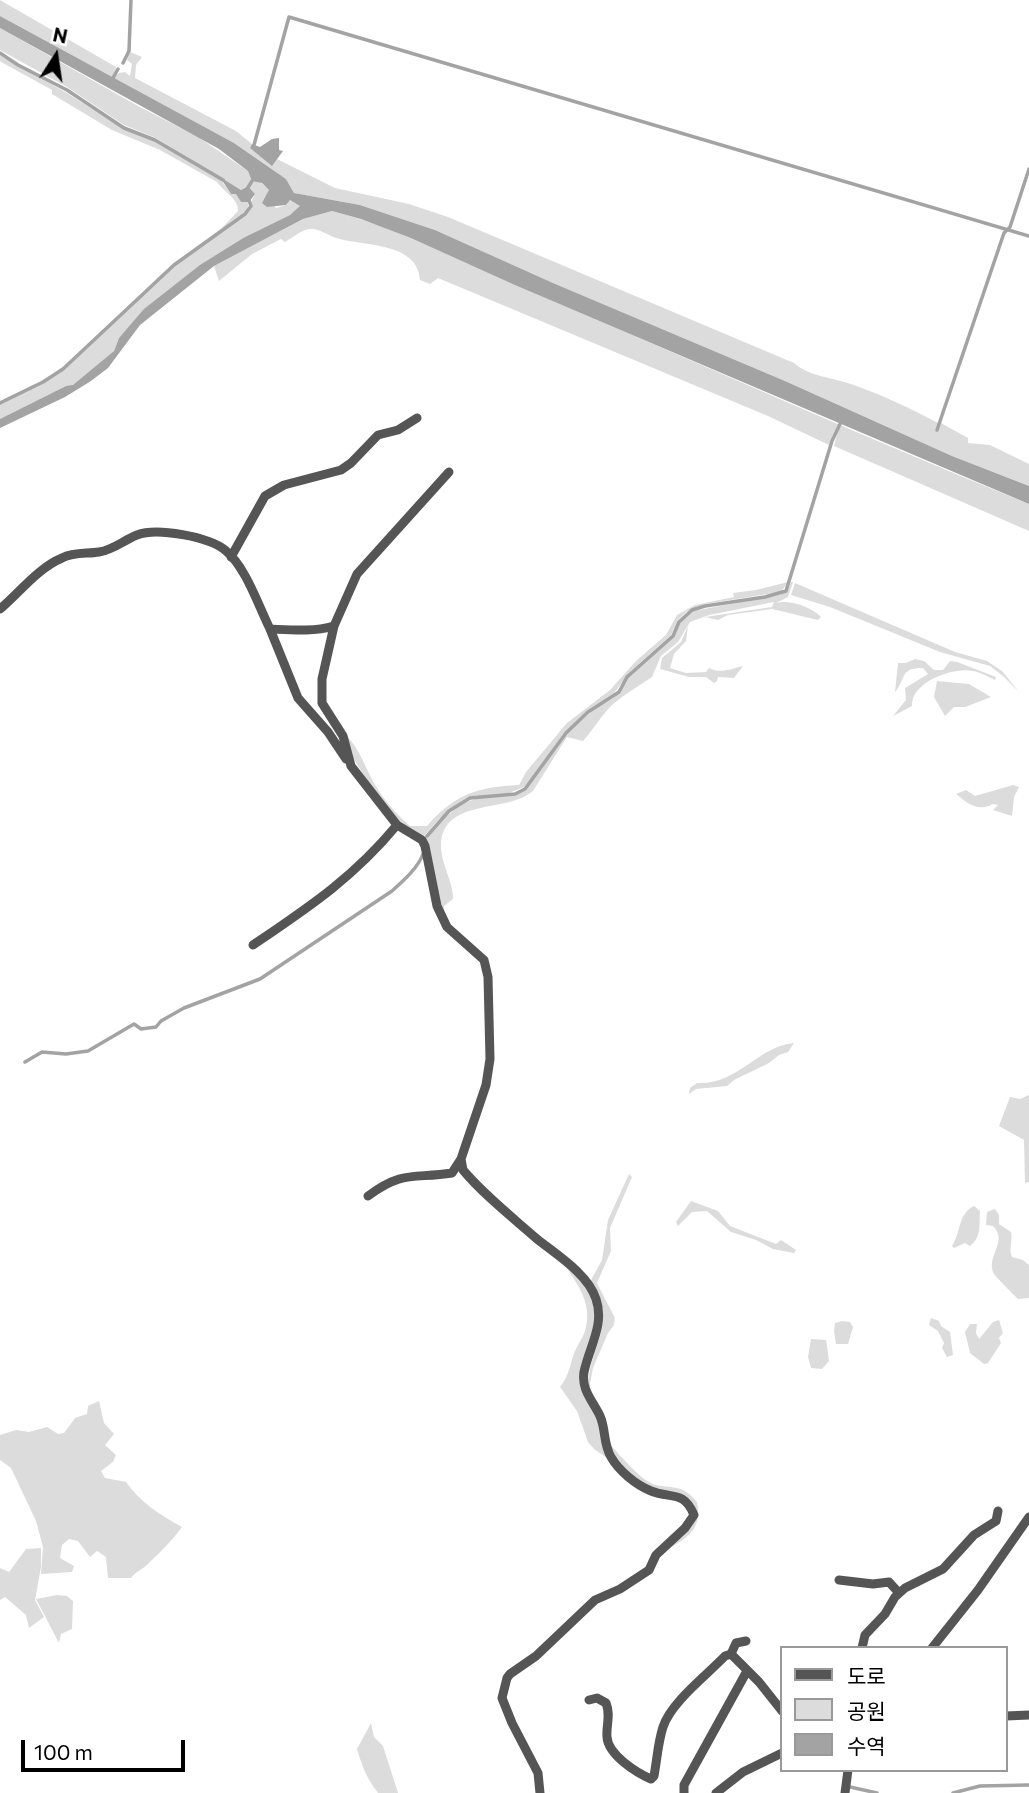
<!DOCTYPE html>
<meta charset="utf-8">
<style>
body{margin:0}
#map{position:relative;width:1029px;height:1793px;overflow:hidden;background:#fff;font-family:Commissioner,"Noto Sans KR",sans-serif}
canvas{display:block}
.legend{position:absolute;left:780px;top:1646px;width:228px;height:126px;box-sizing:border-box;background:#fff;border:2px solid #999;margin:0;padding:9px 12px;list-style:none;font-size:21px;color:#000}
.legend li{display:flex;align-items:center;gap:14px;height:35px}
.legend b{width:35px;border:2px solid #999}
.north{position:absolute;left:21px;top:21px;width:70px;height:70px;-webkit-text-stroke:5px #fff;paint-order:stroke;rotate:12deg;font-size:19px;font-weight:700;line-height:28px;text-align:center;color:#000}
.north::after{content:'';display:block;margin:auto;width:24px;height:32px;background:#000;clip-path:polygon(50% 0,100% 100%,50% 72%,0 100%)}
.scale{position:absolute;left:21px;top:1740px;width:164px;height:32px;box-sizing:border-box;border:4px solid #000;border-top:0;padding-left:9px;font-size:21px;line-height:24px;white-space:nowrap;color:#000;-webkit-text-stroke:5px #fff;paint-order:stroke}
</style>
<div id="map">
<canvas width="1029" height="1793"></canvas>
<ul class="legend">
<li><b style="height:9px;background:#555"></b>도로</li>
<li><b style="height:19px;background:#dcdcdc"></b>공원</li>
<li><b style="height:19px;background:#a3a3a3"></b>수역</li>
</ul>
<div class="north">N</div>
<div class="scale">100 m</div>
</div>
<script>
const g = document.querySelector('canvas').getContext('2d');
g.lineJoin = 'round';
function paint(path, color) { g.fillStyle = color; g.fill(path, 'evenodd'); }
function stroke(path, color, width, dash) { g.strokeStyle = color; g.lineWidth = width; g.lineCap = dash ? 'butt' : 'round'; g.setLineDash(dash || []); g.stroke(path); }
paint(new Path2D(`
 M 0,0 L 116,67 L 114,77 L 119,73 L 125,72 L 130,76 L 132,64 L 127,60 L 130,52 L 142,57 L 136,65 L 135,78 L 236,131 L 252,144 L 250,148 L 272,165 L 277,159 L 335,188 L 409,204 L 448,217 L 794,363 C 810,377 831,377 851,384 C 880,394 910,408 938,423 L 935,431 L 938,431 L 941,423 L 968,438 L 968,443 L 990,445 L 1029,464 L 1029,486 L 952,456 L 785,381 L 553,283 L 435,230 L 360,205 L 294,193 L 286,179 L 234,143 L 0,16 Z
 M 0,28 L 138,106 L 198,137 L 248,171 L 269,190 L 267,195 L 276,208 L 286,205 L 290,200 L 301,206 L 290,215 L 245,237 L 119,338 L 114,351 L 73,386 L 66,386 L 0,419 L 0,404 L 43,383 L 63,370 L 175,265 L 245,215 C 252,208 250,201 255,194 L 250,188 L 251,183 L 241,190 L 156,138 L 124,125 L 67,87 L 0,50 Z
 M 0,55 L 67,93 L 124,129 L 155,141 L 221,180 L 231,194 L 236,193 L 241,202 L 249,202 L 247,210 L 220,230 L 238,211 C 238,198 225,193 217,182 L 160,150 L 112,130 L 52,94 L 52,90 L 3,63 L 0,61 Z
 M 332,211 C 414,232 489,274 567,307 C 721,373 874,441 1029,504 L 1029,531 L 834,446 L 839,426 L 834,432 L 829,445 L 768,416 L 438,278 L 430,284 L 420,280 C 418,243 367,246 340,239 C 330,237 320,228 309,229 C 301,230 292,238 285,242 L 281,239 L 252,254 L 219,281 L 214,266 L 303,219 Z
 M 788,582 L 781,592 L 705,604 L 686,612 L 678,620 L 671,635 L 630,672 L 614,693 L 588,710 L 563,734 L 533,777 L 524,787 L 509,793 L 469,797 L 462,801 L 439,819 L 423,837 L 405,829 L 373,790 L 353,758 L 346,735 C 361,750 366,771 377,788 C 386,802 398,816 410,826 L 427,826 C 455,794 477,787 519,785 L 526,772 L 567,723 L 610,690 L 637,660 L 666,635 L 677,615 L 695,605 L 734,597 L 733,593 L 756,590 Z
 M 791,582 L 793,582 L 788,597 L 776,603 C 789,599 812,607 821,617 L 818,620 L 772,609 L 728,615 L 718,620 L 705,617 L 772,607 L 774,602 L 709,615 L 690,622 L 678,642 L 661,656 L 652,677 C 639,686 624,694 611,706 C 601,716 593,730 583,741 L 567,737 L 533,791 C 506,814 442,797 441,846 C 441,864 454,884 453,899 L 444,906 L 444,913 L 440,906 L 430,848 L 424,839 L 441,821 L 461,804 L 478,798 L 515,795 L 526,790 L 567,733 L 597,707 L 612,699 L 621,691 L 628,677 L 673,636 L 681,622 L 693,611 L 779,595 L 787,592 Z
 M 795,583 L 955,652 L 987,661 L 1002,671 L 1019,692 L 1003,676 L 990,666 L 940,652 L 830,607 L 791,595 Z
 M 688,626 L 686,641 L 674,654 L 670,668 L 686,673 L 706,672 L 709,668 C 721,674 730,669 743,666 L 734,678 L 718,677 L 717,681 L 714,683 L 706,677 L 689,677 L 660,669 L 662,658 L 681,642 Z
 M 915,659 L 924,661 L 934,670 L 943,670 L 950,661 L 957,662 L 996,677 L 995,680 C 988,677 980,672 973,671 C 953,667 911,682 912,706 L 893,716 L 906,700 L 905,688 L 928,674 L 923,668 C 899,668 907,678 895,692 L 898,663 L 906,663 Z
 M 937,681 L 969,684 L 991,697 L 965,707 L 954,707 L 945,716 L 934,697 Z
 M 1013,785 L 1019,787 L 1014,797 L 1012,816 L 993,810 L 998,805 C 985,803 998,804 985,807 C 973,809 965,801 956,794 L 966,790 L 975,796 Z
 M 794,1043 L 788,1052 L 779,1055 L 769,1063 L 734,1080 L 727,1086 L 696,1089 L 689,1094 L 690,1088 L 697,1083 C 738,1085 758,1046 794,1043 Z
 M 1029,1095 L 1029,1182 L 1025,1183 L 1024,1140 L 999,1126 L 1010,1097 L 1020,1099 Z
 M 629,1174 L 632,1177 L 610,1228 L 611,1251 L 597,1283 L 615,1318 L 614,1325 L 608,1333 L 593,1368 L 589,1389 C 586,1347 622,1323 590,1282 L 602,1260 L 608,1220 Z
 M 691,1201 L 718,1211 L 730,1226 L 776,1244 L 781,1240 L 796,1250 L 794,1253 L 773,1249 L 756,1240 L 731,1232 L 707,1211 L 692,1212 L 678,1226 L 676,1222 Z
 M 974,1206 L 980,1211 C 979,1224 982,1237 970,1246 L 965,1243 L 954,1248 L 952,1246 C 961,1233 958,1213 974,1206 Z
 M 995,1209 L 999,1215 L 999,1224 L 1011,1232 C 1013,1242 1008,1248 1012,1257 L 1023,1260 L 1029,1265 L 1029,1298 L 1018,1299 C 1016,1297 995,1276 994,1274 C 985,1256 1009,1242 993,1226 L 986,1225 L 987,1212 Z
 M 564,1264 L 580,1279 L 590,1292 L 596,1318 L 583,1365 L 610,1460 L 594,1449 L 588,1442 L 577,1411 L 560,1387 C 569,1376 570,1364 575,1351 C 578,1344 583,1338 585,1331 C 593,1304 578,1285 564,1264 Z
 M 931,1318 L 939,1321 L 941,1326 L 950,1332 L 953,1355 L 947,1357 L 942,1348 L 944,1343 L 938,1331 L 929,1325 Z
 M 999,1320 L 1003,1333 L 999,1338 L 1001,1343 L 988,1363 L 984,1364 L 970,1353 L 965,1332 L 970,1324 L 977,1324 L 976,1333 L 979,1339 L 993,1322 Z
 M 842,1321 L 850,1322 L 853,1327 L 848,1344 L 836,1344 L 834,1331 L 835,1323 Z
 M 811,1339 L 826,1340 L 829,1361 L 822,1369 L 811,1368 L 808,1357 Z
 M 99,1401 L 104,1423 L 114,1434 L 105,1445 L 116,1455 L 113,1462 L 101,1471 L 105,1478 L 126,1482 C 141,1503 160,1515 182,1527 C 172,1541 160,1552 148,1564 C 142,1570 136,1571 131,1578 L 108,1578 L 106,1557 L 97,1551 L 90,1557 L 78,1541 L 69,1539 L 62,1545 L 60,1558 L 74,1566 L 72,1572 L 41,1574 L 43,1547 L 36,1521 L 11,1468 L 0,1460 L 0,1435 L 16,1430 L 29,1432 L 47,1427 L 58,1434 L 64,1433 L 75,1418 L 87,1414 L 88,1406 Z
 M 610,1444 C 620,1455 642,1482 656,1485 C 675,1489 682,1484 697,1502 C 703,1530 686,1539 664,1551 L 695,1510 C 664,1493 622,1480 610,1444 Z
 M 41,1548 L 41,1567 L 35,1600 L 44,1617 L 29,1628 L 26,1615 L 5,1597 L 0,1600 L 0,1568 L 9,1572 L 26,1549 Z
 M 57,1595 L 67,1596 L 73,1601 L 72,1629 L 61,1634 L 59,1643 L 36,1599 Z
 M 371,1723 L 374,1737 L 383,1746 L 398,1793 L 378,1793 C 367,1779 362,1766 357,1749 Z`), '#dcdcdc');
paint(new Path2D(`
 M 0,16 L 234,143 L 286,179 L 294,193 L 360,205 L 435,230 L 553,283 L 785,381 L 952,456 L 1029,486 L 1029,504 L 515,285 L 411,238 L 361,219 L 332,211 L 303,219 L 214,266 L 140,325 L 108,368 L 91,381 L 65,397 L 0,428 L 0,419 L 66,386 L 73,385 L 114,351 L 119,338 L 144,309 L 200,265 L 245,237 L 290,215 L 300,206 L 290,200 L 286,205 L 267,207 L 262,203 L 269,190 L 262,183 L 252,181 L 248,171 L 219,149 L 0,28 Z
 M 279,138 L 279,150 L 283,151 L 272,166 L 250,148 L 252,144 L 260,147 L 272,139 Z
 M 220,177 L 241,190 L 248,186 L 255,194 L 249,202 L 241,202 L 236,194 L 231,194 Z`), '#a3a3a3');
stroke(new Path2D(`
 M 0,53 L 18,65 L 67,90 L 124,128 L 155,140 L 223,180
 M 123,63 L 129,51 L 131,0
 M 113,78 L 118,69
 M 254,145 L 289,17 L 1029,236
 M 247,189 L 252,181
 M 0,403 L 43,382 L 63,369 L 174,265 L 245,214 L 251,206 L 248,197
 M 937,430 L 1004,233 L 1010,227 L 1029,169
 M 427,836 L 449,811 L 470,798 L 515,794 L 525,789 L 566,733 L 588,712 L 619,692 L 627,677 L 673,636 L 679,622 L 692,610 L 705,606 L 765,597 L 786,591 L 832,441 L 840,424
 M 25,1062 L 42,1052 L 66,1054 L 88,1051 L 134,1024 L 141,1029 L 156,1027 L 161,1021 L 184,1008 L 260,979 L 392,891 C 403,881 418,868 423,854
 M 850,1787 L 877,1793
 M 953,1793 L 980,1786 L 1029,1785`), '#a3a3a3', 3.5);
stroke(new Path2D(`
 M 231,557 L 265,496 L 284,485 L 341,470 L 351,463 L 378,435 L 398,430 L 417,418
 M 0,609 C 19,593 38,568 62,558 C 74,552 86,554 99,552 C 113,550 124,540 137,535 C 157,527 209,537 225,550 C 246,567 258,605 270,629 C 292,630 313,632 334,626 L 357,574 L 449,472
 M 334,626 L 322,679 L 322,703 L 343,736 L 351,766 L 397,825 L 422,840 L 425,846 L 437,906 L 447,927 L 484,960 L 488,977 L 490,1059 L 486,1085 L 461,1159 L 463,1170 C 484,1195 512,1217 537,1239 C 557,1255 588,1274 596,1299 C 605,1325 589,1347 584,1372 C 581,1390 593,1401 600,1416 C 606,1429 603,1444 611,1457 C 619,1471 636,1485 651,1491 C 671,1499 684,1490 694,1515 L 685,1528 L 656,1555 L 649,1570 L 620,1589 L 595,1600 L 536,1656 L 510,1674 L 507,1678 L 502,1698 L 512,1723 L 538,1773 L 540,1793
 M 270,629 L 298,698 L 328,732 L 346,759
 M 253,945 C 309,907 353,878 397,825
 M 368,1196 C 403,1170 413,1179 452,1173 L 461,1159
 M 839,1580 L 873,1584 L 889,1582 L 899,1593
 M 746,1641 L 736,1643 L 731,1654 L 759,1682 L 782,1711
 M 862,1648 L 865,1635 L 885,1614 L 895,1597 L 905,1588 L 943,1569 L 974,1535 L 996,1521 L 998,1511
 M 932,1648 L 978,1590 L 1029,1517
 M 589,1700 L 597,1698 L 606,1703 C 611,1715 606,1725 607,1737 C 608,1755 637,1773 651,1779 L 654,1776 C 657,1760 658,1742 663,1727 C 671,1702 707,1675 725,1656 L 731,1654
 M 1006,1716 L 1029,1715
 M 684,1793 L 684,1785 L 747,1671
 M 716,1793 L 743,1772 L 782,1753
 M 845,1793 L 848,1770`), '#555', 9);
</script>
